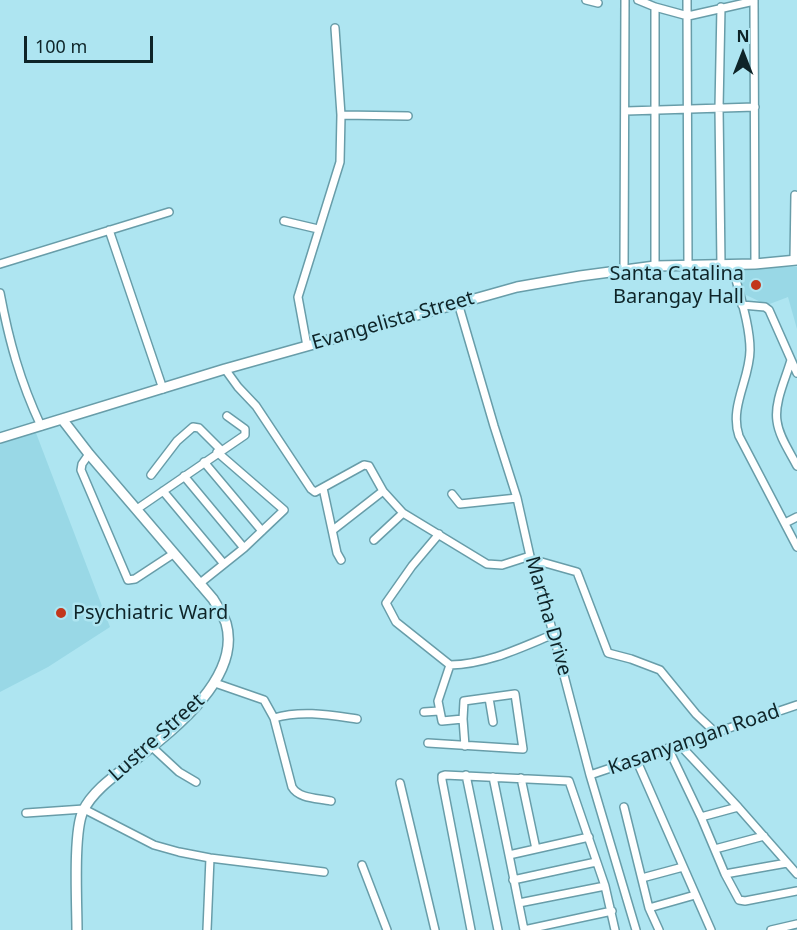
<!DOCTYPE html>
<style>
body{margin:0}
#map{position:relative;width:797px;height:930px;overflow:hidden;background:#aee5f1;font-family:"Noto Sans",sans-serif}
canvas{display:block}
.north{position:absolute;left:713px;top:24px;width:60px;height:60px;-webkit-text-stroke:4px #aee5f1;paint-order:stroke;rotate:0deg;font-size:16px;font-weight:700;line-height:24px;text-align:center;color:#0e2428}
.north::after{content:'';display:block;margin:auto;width:21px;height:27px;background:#0e2428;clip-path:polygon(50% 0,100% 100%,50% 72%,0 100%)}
.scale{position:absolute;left:24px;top:36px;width:129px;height:27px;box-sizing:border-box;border:3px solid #0e2428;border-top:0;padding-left:8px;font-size:18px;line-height:21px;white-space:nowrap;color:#0e2428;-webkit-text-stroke:4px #aee5f1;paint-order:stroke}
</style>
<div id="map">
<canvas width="797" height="930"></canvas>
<div class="north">N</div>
<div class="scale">100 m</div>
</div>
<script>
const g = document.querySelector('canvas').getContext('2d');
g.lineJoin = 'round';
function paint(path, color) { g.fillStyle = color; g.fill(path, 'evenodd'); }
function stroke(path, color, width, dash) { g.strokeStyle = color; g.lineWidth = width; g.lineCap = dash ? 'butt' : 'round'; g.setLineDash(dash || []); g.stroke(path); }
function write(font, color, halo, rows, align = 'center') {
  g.font = font + ' "Noto Sans",sans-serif'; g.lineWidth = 5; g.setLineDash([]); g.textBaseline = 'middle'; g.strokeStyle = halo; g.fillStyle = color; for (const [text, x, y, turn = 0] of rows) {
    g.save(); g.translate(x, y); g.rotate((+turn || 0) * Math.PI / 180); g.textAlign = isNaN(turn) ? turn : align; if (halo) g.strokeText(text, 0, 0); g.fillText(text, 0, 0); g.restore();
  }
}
paint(new Path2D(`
 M 740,267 L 797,267 L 797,329 L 788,297 L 767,305 L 744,294 Z
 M 36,433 L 110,627 L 48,667 L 0,692 L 0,444 Z`), '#99d8e6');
const street = new Path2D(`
 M 586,0 L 598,3
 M 638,0 L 655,7 L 688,16 L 754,1
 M 687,0 L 688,266
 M 754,0 L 755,264
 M 655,7 L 655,266
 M 721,7 L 719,108 L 721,265
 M 626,111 L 755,107
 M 341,115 L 408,116
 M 284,221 L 318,229
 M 109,230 L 163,389
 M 794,260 L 795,195
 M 0,264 L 169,212
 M 732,264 C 738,290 750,324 750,350 C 750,379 729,407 739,436 L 797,547
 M 624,271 L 625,0
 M 0,293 C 9,341 20,381 41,426
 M 458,303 L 494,426 L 517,498 L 530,556 L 543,595 L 590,775 L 636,930
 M 742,305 L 765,307 L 769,310 L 797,373
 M 307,346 L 298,297 L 340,162 L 341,115 L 335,28
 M 791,360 C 786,378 774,402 777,421 C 779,437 790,452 797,466
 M 225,369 L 238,387 L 256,406 L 311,489 L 315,492 L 364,465 L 369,466 L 383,491 L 333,530
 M 89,454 L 82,464 L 81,470 L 128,580 L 135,579 L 173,554
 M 204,462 L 262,531
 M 151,475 L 177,441 L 193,427 L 199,428 L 221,450
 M 184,476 L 244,548
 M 323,488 L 337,553 L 341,560
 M 163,491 L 224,564
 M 383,491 L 403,513 L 487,564 L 502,565 L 530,556
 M 452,494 L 460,504 L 517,498
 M 137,509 L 245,435 L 245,429 L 227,416
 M 785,523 L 797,517
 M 439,534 L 412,566 L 386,603 L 396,622 L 450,665 L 438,701 L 442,721 L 463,719 L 465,746
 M 374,540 L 403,513
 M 531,559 L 577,572 L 608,653 L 631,659 L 660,670 L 696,714 L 716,733
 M 199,584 L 244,548 L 284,510 L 217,452
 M 450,665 C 488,664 520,648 554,634
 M 215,683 L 264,700 L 274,718 L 292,787 C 299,799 318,798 331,801
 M 489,698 L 493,722
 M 424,712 L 439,711
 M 274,718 C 302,710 329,715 357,719
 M 428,743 L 523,749 L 515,694 L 464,701 L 463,719
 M 679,744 L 738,807 L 797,874
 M 152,747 L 179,772 L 196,782
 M 668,748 L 701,817 L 725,874 L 739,900 L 745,901 L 797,891
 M 636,759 L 711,930
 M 466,775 L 498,930
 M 590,775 L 797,705
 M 493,777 L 509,855
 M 521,778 L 536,849
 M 400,783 L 435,930
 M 624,807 L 649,908 L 659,930
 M 26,813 L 84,809 L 154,845 L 179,852 L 210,858 L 324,872
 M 701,817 L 738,807
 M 589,837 L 509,855 L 524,930 L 612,911
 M 715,849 L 764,836
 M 362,865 L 387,930
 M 725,874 L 787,863
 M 642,878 L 683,867
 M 513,880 L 596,862
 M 519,903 L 605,886
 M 649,908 L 695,895
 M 207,930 L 210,858
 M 471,930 L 442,780 L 442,776 L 445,775 L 569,781 L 605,886 L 615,930
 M 771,930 L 797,924`);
const secondary = new Path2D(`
 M 62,419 L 89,454 L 213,599 C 218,607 223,615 226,623 C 242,678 172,731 135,760 C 116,775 93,790 83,811 C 73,832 77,904 77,930
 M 0,438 L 225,369 L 517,287 L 580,276 L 655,266 L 755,264 L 797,260`);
stroke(street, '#689da9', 10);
stroke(secondary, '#689da9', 12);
stroke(street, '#fff', 7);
stroke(secondary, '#fff', 9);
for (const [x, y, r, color] of [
 [756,285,6,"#c2371c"],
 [61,613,6,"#c2371c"]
]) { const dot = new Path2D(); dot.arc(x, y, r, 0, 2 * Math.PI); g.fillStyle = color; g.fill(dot); stroke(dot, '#aee5f1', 2); }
write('20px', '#0e2428', '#aee5f1', [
 ["Santa Catalina",744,274],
 ["Barangay Hall",744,297],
 ["Psychiatric Ward",73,613,"left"]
], 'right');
write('20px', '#0e2428', '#aee5f1', [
 ["Evangelista Street",393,321,-16],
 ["Martha Drive",548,616,74],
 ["Lustre Street",157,738,-42],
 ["Kasanyangan Road",694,740,-19]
]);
</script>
